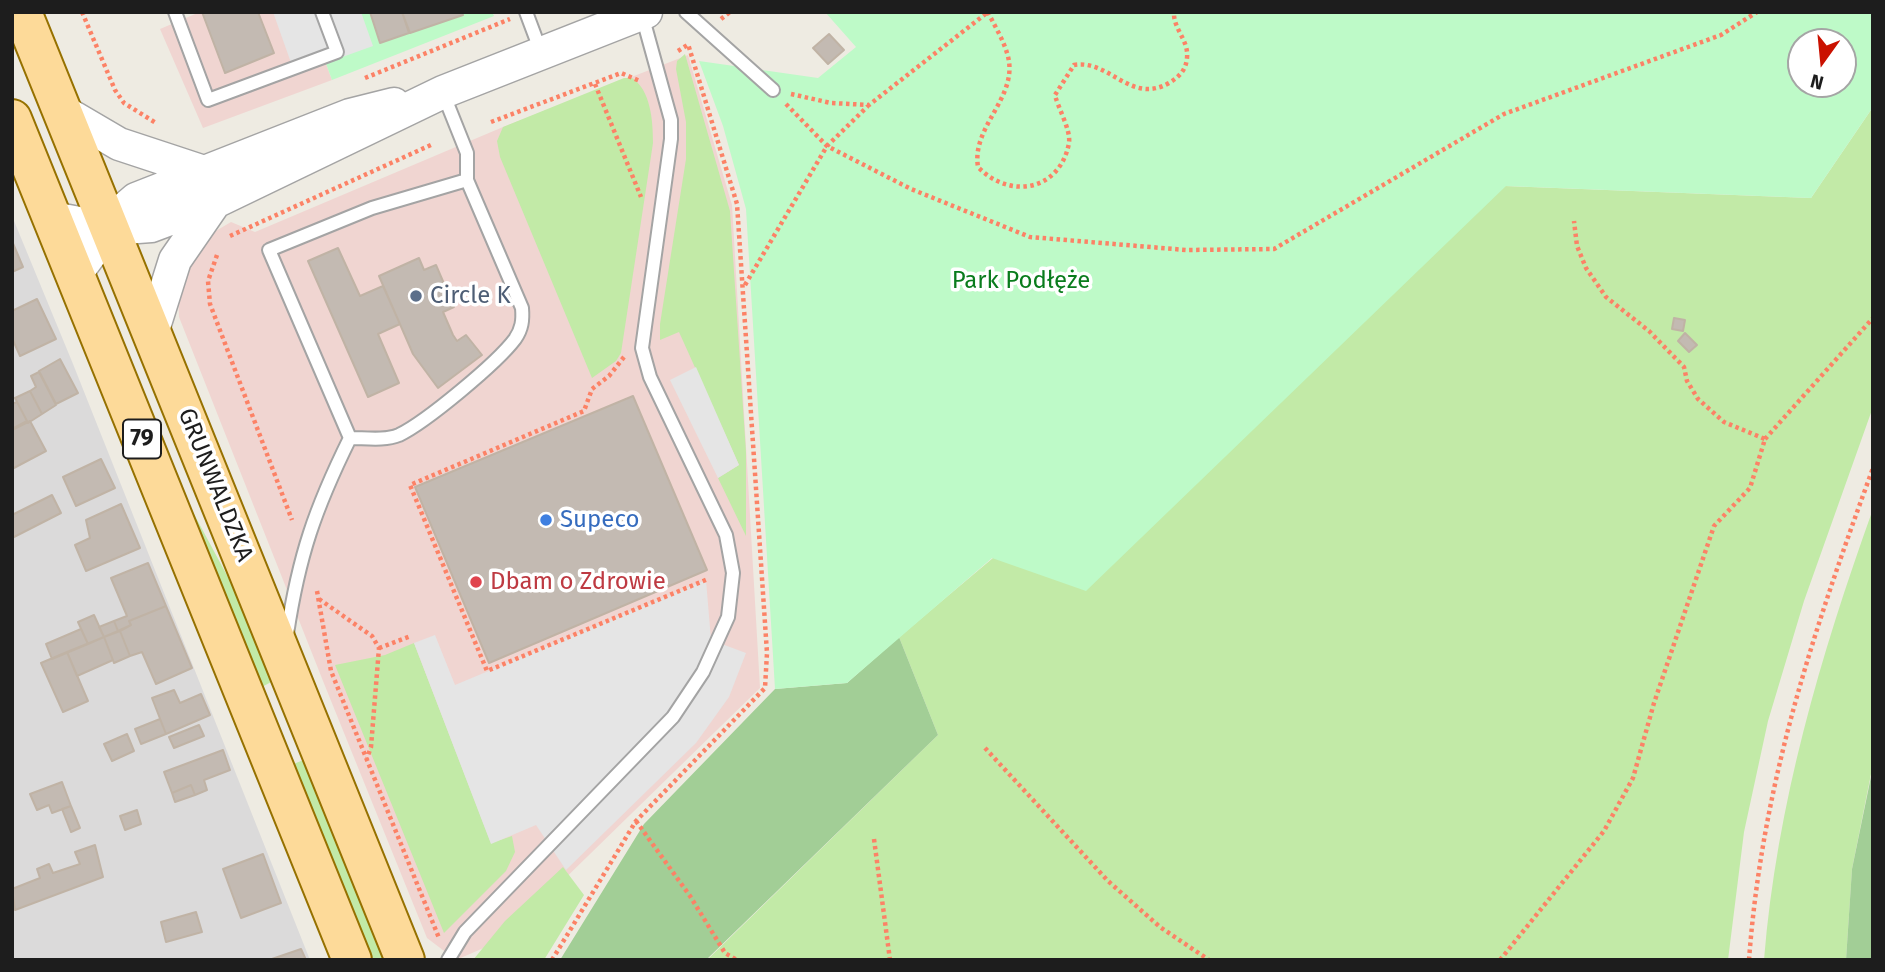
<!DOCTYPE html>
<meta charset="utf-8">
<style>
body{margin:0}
#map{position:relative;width:1885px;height:972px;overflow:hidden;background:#eeebe2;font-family:"Fira Sans",sans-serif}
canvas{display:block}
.frame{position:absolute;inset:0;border:14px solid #1d1d1d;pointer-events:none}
.north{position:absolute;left:1787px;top:28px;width:70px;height:70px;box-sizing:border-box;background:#fff;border:2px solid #a5a5a5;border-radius:50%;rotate:195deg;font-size:19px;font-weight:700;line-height:28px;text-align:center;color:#1d1d1d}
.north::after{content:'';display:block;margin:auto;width:24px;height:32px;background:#ca1100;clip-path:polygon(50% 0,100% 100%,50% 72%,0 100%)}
</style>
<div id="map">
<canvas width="1885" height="972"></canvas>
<div class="frame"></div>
<div class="north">N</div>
</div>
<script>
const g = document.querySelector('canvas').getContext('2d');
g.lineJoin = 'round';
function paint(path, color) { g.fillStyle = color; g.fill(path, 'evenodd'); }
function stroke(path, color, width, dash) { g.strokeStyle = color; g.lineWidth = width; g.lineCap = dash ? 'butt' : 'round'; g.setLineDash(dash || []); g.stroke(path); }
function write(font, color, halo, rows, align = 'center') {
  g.font = font + ' "Fira Sans",sans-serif'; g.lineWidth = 7; g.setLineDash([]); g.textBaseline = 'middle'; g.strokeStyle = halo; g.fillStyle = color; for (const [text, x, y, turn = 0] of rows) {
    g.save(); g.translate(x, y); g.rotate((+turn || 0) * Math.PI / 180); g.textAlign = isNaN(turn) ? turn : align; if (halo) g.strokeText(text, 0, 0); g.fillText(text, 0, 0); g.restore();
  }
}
paint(new Path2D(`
 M 12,216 L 73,364 L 310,960 L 12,960 Z`), '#dbdada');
paint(new Path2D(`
 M 200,12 L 307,12 L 332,80 L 203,128 L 160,29 Z
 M 688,55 L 732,205 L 760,688 L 502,940 L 456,960 L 427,938 L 323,681 L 179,317 L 178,294 L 182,274 L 209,235 L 231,222 L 255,232 L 503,127 Z`), '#f0d5d1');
paint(new Path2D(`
 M 685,54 L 730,211 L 746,452 L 746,536 L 718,478 L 739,465 L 679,332 L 660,340 L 660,324 L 686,159 L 686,122 L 676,69 L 677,61 Z
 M 624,78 L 632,78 C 651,90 653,122 653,143 L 621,353 L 616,361 L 592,378 L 500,157 L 497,141 L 503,127 Z
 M 1873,107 L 1873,407 L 1804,601 L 1768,721 L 1744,832 L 1728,960 L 707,960 L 938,735 L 899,637 L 993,558 L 1505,186 L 1811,198 Z
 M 173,475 L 237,594 L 273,681 L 260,688 Z
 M 1873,509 L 1873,764 L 1852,869 L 1846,960 L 1764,960 C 1777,803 1820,657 1873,509 Z
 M 414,643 L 491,843 L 512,836 L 515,852 L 506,871 L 444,933 L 335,665 L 385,655 Z
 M 306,759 L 388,960 L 370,960 L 291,765 Z
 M 563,867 L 584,895 L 544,960 L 473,960 L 505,921 Z`), '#c2eaa7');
paint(new Path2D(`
 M 899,637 L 938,735 L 706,960 L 560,960 L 644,824 L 775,689 L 847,683 Z
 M 1873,767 L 1873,960 L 1846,960 L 1852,869 Z`), '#a2ce96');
paint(new Path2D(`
 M 307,12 L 492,12 L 494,16 L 332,80 Z
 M 825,12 L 1873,12 L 1873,107 L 1811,198 L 1506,186 L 1086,591 L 992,558 L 847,683 L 775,689 L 746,209 L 723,126 L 699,61 L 818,78 L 856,47 ZM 1801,42 L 1843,42 L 1843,84 L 1801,84 Z`), '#befac8');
paint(new Path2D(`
 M 273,12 L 361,12 L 373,46 L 295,74 Z
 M 696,367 L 739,465 L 718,478 L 670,380 Z
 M 706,580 L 711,640 L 746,653 L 729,697 L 696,743 L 566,870 L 536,825 L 491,844 L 414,643 L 435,635 L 455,685 Z`), '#e5e5e5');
const building = new Path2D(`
 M 202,12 L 258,12 L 274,53 L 225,73 Z
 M 370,12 L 402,12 L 409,33 L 380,43 Z
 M 402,12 L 462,12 L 463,15 L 410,33 Z
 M 829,34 L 844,50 L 828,64 L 813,48 Z
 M 12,241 L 23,267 L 12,272 Z
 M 338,248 L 360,296 L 383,286 L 400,324 L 378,334 L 399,383 L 368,397 L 308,261 Z
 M 419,258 L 424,270 L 436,265 L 454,307 L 443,312 L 453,335 L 457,341 L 466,335 L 482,355 L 438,388 L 413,354 L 379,276 Z
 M 37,299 L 56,339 L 20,356 L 12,338 L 12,311 Z
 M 1674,318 L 1685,320 L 1683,331 L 1672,329 Z
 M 1685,333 L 1697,345 L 1689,352 L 1678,341 Z
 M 60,359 L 78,393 L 56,404 L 39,371 Z
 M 39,372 L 56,405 L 42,414 L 30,391 L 36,387 L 31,376 Z
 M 30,391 L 42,414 L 28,423 L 15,398 Z
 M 633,396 L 707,570 L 489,663 L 415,487 Z
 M 17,402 L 27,421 L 12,429 L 12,404 Z
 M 30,421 L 46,451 L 12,469 L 12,430 Z
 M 101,459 L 115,488 L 76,506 L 63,477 Z
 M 52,495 L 61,513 L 12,538 L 12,515 Z
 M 121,504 L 140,548 L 86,571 L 75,545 L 90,538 L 86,520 Z
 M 148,563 L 166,606 L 129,621 L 131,625 L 118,631 L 114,621 L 127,616 L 111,578 Z
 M 166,606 L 192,668 L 156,684 L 142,652 L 130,656 L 120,631 L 131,625 L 129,621 Z
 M 94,615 L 104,637 L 88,644 L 78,622 Z
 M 114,621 L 118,631 L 104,637 L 99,627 Z
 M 81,629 L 88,644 L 52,659 L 46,644 Z
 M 120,631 L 130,656 L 114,663 L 104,637 Z
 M 104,637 L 113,660 L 77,676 L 67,652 Z
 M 67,652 L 88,701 L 63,712 L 41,663 Z
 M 174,690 L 180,703 L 201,694 L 210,715 L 166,734 L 152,698 Z
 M 160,719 L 166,734 L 141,744 L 135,729 Z
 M 199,725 L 204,736 L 174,748 L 169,737 Z
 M 127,734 L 134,751 L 112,761 L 104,744 Z
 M 223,750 L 230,770 L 204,780 L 207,790 L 195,795 L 191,785 L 172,793 L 164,772 Z
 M 62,782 L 71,806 L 52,813 L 49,805 L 37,810 L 30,794 Z
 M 191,785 L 195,795 L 175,802 L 172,793 Z
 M 71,806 L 80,828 L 71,832 L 62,809 Z
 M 137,810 L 141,824 L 125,830 L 120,816 Z
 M 95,845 L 103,877 L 15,910 L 12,889 L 40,878 L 37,869 L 49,864 L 53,873 L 80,864 L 75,852 Z
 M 263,854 L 281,903 L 241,918 L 223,869 Z
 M 196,912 L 202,932 L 166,942 L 161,922 Z
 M 301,949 L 306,960 L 269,960 Z`);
paint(building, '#c3bab2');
stroke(building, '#c0b3a5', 2);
const service = new Path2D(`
 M 175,12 L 208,100 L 337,52 L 322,12
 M 526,12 L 541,52
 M 686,12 L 773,90
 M 443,93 L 467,153 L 467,180 L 522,308 C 523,320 522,329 515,339 C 497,363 426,422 399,435 C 385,441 365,438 350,438 L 269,250 L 372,208 L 467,180
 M 287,634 C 299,555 315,509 350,438
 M 448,960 L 465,932 L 673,717 L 703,672 L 728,617 L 733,573 L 726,535 L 650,377 L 642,348 L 671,139 L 671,120 L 642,15`);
const tertiary = new Path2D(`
 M 61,110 L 119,144 L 204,172
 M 52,218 L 111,229 L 151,226 L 215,202 L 443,92 L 646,12
 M 75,275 L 122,211 L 136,199 L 350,115 L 394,104
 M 153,330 L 175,260 L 215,202`);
const primary = new Path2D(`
 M 22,12 L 405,960
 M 12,119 L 352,960`);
stroke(service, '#a4a4a4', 16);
stroke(tertiary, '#a4a4a4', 35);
stroke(primary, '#967100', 42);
stroke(new Path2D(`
 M 82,12 L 115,90 L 124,103 L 156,123
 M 988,12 C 994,25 1003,39 1007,53 C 1021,96 971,125 978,167 C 1010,200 1060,191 1069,143 C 1071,130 1058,108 1055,95 L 1074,65 C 1110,59 1130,105 1169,83 C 1179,77 1186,70 1187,58 C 1189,40 1173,29 1174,12
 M 721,19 L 730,12
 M 678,51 L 689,44
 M 365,78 L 510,19
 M 595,84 L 641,197
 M 791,94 L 831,103 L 869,105 L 988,12
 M 786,104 L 827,146 L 911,189 L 1030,237 L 1186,250 L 1274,249 L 1504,114 L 1721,35 L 1757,12
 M 491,122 L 621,73 L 640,81
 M 230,236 L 433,144
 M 217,255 L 208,281 L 210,304 L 292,520
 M 745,285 L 827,146 L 868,106
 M 624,357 L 609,376 L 592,389 L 584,411 L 410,485 L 487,671 L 708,579
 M 1765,439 L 1873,318
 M 317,591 L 331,671 L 439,938
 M 319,599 L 372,636 L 379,648 L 371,747 L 367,758
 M 379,648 L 411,636
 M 985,748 L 1108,881 L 1160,927 L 1209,960
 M 636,821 L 690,896 L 725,953 L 737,960
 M 874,839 L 890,960
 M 552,960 L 636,821 L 765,688 L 767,653 L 737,204 L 688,44
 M 1500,960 L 1604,831 L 1633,778 L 1654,703 L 1714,526 L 1750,488 L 1765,439 L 1724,422 L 1698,399 L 1687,381 L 1684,367 L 1649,331 L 1606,297 L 1586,268 L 1577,246 L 1574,221
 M 1749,960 C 1762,784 1813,632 1873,468`), '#fc8266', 4.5, [3.5, 3.5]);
stroke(service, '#fff', 12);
stroke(tertiary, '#fff', 32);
stroke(primary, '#fdda99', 38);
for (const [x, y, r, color] of [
 [416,296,7,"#5c6f8a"],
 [546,520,7,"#3f7fe0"],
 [476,582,7,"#e0444e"]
]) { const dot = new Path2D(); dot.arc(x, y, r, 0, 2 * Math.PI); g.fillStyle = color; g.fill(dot); stroke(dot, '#fff', 2.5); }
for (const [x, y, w] of [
 [142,439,38]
]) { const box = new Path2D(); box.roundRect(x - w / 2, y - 19.5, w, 39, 5); g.fillStyle = '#fff'; g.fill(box); stroke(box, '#1d1d1d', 2); }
write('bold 23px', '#1d1d1d', null, [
 ["79",142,439]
]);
write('24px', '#0a7c1d', '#fff', [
 ["Park Podłęże",1021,281]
]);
write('24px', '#4e5e75', '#fff', [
 ["Circle K",430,296]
], 'left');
write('24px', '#1d1d1d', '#fff', [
 ["GRUNWALDZKA",215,485,68]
]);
write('24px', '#366cbe', '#fff', [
 ["Supeco",560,520]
], 'left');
write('24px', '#be3a42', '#fff', [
 ["Dbam o Zdrowie",490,582]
], 'left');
</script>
